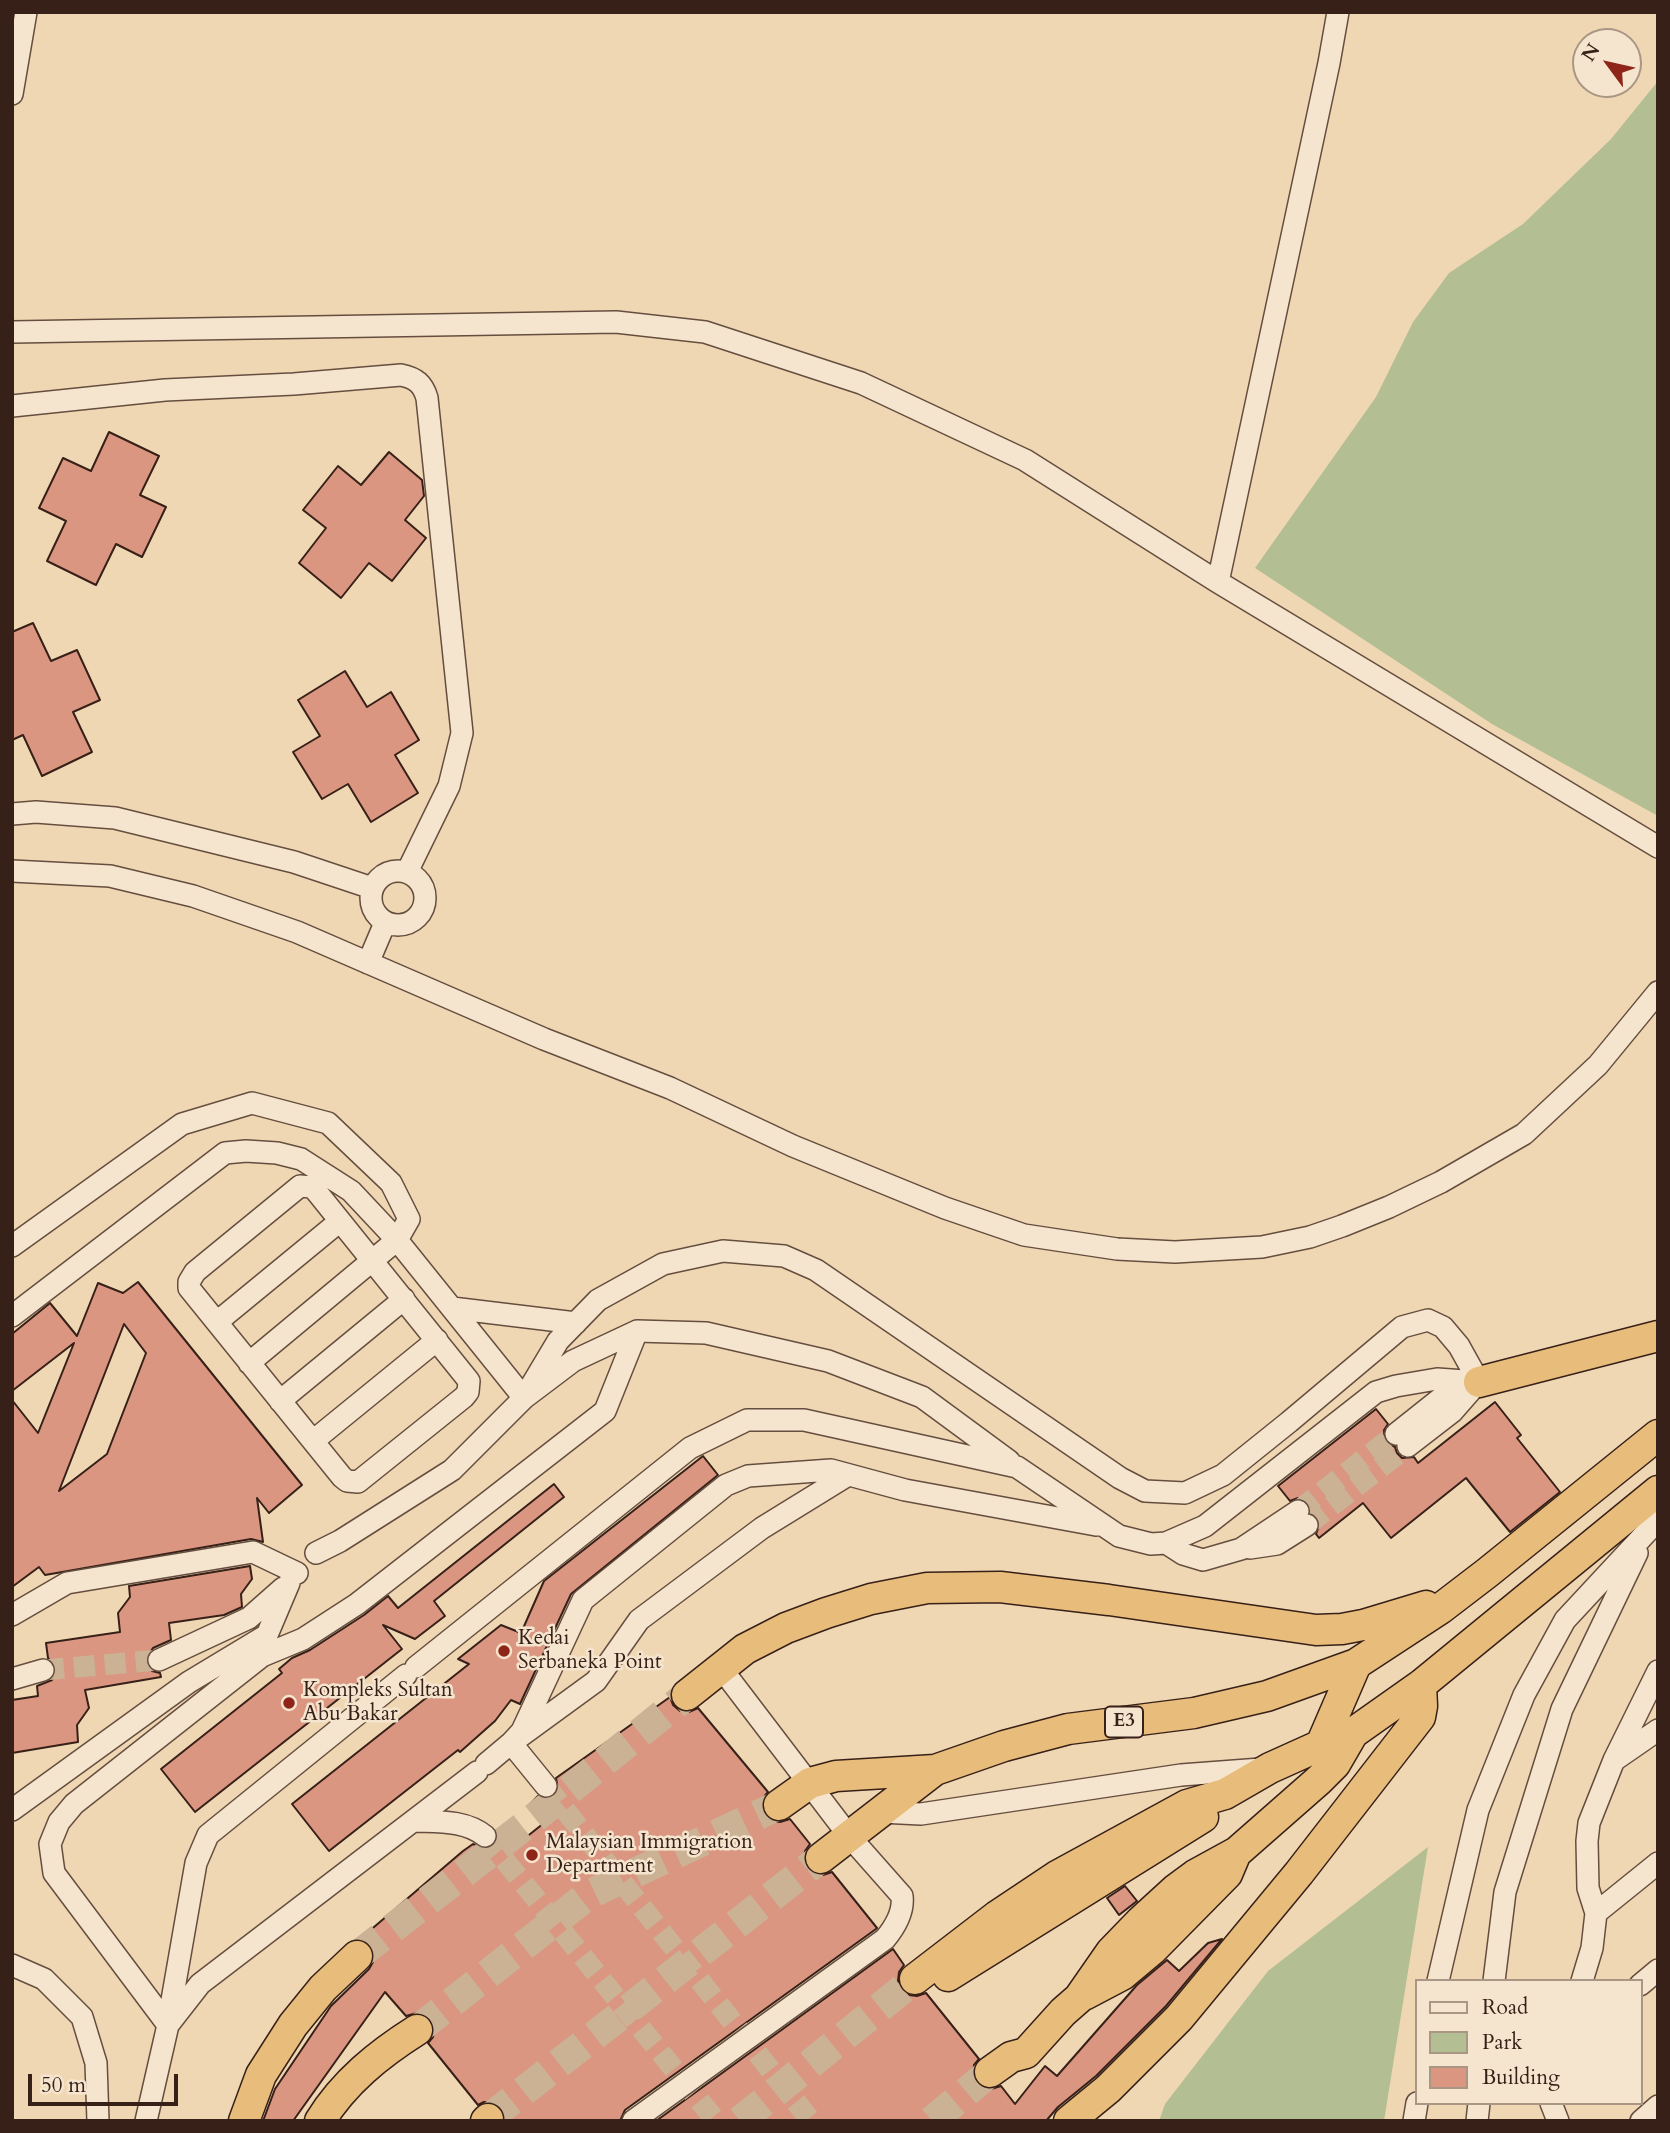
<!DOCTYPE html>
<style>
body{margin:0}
#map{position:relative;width:1670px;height:2133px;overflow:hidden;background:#f0d7b3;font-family:Cardo,serif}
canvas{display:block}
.frame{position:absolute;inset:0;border:14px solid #372018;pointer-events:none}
.legend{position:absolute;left:1415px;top:1979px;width:228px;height:126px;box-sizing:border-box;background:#f5e5ce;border:2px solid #a99685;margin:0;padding:9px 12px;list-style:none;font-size:21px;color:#372018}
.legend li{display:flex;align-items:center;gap:14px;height:35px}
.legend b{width:35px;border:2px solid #a99685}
.north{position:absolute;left:1572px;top:28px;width:70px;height:70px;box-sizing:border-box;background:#f5e5ce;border:2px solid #a99685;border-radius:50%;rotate:303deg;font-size:19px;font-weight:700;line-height:28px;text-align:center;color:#372018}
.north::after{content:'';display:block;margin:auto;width:24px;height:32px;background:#8f2418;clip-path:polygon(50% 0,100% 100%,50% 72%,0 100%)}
.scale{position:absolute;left:28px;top:2074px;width:150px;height:32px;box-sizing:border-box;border:4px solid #372018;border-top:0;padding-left:9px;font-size:21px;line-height:24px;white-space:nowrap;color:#372018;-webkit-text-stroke:5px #f5e5ce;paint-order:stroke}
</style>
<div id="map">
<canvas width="1670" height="2133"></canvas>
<div class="frame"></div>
<ul class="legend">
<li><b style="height:9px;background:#f5e5ce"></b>Road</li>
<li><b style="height:19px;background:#b3bf92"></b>Park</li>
<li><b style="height:19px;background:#da9681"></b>Building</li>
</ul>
<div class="north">N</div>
<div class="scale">50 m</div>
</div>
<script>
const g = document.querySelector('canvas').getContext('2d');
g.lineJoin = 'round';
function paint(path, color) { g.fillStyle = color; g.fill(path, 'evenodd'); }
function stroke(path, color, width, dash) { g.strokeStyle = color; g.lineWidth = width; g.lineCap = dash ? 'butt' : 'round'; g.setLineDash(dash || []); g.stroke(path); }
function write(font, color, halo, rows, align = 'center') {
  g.font = font + ' Cardo,serif'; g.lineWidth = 5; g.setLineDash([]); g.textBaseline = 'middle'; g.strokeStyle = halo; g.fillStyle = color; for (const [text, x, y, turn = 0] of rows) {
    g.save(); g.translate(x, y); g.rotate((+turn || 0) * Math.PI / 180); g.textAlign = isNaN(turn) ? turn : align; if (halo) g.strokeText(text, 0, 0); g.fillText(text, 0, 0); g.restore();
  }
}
paint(new Path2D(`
 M 1658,81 L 1658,816 L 1492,724 L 1255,568 L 1376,397 L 1413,322 L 1449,273 L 1523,224 L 1611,139 Z
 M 1428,1847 L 1384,2121 L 1159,2121 L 1165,2104 L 1268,1971 Z`), '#b3bf92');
const building = new Path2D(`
 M 109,432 L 159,456 L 140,495 L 166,507 L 142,557 L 116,544 L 96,585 L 47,561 L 66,521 L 39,508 L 63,458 L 91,471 Z
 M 389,452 L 422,480 L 424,496 L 405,520 L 426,538 L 392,581 L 369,563 L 341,598 L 299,563 L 326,528 L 303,510 L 338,466 L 361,485 Z
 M 33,623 L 51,661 L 77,650 L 100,700 L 73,712 L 92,752 L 42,776 L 23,735 L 12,740 L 12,632 Z
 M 345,671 L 367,707 L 391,692 L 419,740 L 395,755 L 418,793 L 371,822 L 348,784 L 322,799 L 293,752 L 320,736 L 298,700 Z
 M 138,1282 L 302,1485 L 269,1513 L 257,1498 L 263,1542 L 251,1539 L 45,1575 L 39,1567 L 12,1587 L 12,1400 L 38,1433 L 74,1343 L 12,1391 L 12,1334 L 50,1303 L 77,1336 L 98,1283 L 123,1293 ZM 124,1324 L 146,1353 L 107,1454 L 59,1491 Z
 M 1495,1402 L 1521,1435 L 1517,1438 L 1560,1492 L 1510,1532 L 1466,1478 L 1391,1538 L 1363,1503 L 1319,1538 L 1316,1534 L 1320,1524 L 1318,1517 L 1311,1513 L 1308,1503 L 1298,1498 L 1290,1501 L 1278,1486 L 1376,1409 L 1388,1424 L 1384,1430 L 1385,1442 L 1395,1447 L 1397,1453 L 1402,1458 L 1414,1457 L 1418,1463 Z
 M 703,1456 L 718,1475 L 571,1594 L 520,1704 L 511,1700 L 495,1721 L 460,1752 L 458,1750 L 329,1851 L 292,1804 L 469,1664 L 458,1659 L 501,1625 L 521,1633 L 544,1581 Z
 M 554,1484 L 564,1497 L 434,1601 L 445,1616 L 415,1639 L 383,1625 L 402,1649 L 195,1812 L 161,1769 L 282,1673 L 279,1669 L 292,1658 L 310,1650 L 364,1615 L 388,1596 L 398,1608 Z
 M 250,1566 L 252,1579 L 241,1594 L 242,1607 L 224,1615 L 169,1623 L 171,1640 L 153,1648 L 146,1658 L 147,1666 L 152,1671 L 160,1673 L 161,1677 L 85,1690 L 89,1708 L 77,1725 L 78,1742 L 12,1753 L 12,1700 L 38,1696 L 37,1686 L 52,1680 L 55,1674 L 55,1666 L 48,1658 L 46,1643 L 120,1632 L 118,1613 L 130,1597 L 129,1586 Z
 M 670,1697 L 673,1705 L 680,1711 L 689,1712 L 698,1708 L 768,1792 L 763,1798 L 762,1806 L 765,1816 L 771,1821 L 780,1822 L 790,1819 L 810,1844 L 805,1851 L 804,1860 L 808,1869 L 814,1874 L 823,1875 L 832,1872 L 877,1928 L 876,1929 L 625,2110 L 620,2121 L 505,2121 L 505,2114 L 501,2107 L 493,2102 L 484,2102 L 478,2105 L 428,2043 L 433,2037 L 434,2030 L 431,2020 L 425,2015 L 417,2013 L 406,2016 L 385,1992 L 293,2121 L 263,2121 L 275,2089 L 331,2006 L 369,1969 L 373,1962 L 374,1953 L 370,1945 L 360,1939 L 463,1851 L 473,1844 L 483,1849 L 490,1848 L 496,1843 L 498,1836 L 510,1850 L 544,1823 L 530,1804 L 538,1796 L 547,1799 L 554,1797 L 558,1790 L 556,1778 Z
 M 1125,1886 L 1137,1901 L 1119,1915 L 1107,1898 Z
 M 1222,1939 L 1166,2006 L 1096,2076 L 1058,2107 L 1046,2121 L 656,2121 L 893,1949 L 904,1965 L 899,1972 L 898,1981 L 902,1990 L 909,1995 L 917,1996 L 926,1993 L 979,2059 L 974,2065 L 973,2073 L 976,2083 L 982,2088 L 991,2089 L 1001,2086 L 1015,2104 L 1045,2066 L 1057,2076 L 1137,1985 L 1167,1960 L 1179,1971 L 1208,1943 Z`);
paint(building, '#da9681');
stroke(building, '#372018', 2);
stroke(new Path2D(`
 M 1298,1511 L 1396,1434
 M 1307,1525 L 1408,1446
 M 43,1670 L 159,1660
 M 546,1786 L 811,2121
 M 485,1836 L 716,2121`), '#cbb294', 21, [21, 10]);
stroke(new Path2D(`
 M 357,1956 L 533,1819 L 687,1695
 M 417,2030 L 588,1895 L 779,1805
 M 488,2119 L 821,1858
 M 740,2121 L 915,1979
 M 932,2121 L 990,2072`), '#cbb294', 30, [30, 15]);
const minor = new Path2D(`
 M 12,94 L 26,12
 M 12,332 L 616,322 L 705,332 L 861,383 L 1025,460 L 1218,582 L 1658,847
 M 12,406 L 165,390 L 294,384 L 401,375 C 416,378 423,384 427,398 L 462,733 L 449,786 L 407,872
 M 1218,582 L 1329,63 L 1338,12
 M 12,814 L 36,812 L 115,818 L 294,862 L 372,888
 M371 898a27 27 0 1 1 54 0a27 27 0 1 1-54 0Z
 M 12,871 L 110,876 L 193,896 L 297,932 L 544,1039 L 670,1088 L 793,1146 L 945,1208 L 1024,1235 L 1117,1249 L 1175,1252 L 1262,1247 L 1310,1237 L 1342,1226 L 1389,1207 L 1441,1182 L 1524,1134 L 1598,1065 L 1658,992
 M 368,963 L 385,923
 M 300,1186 L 312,1187 L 316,1191 L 469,1381 L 468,1392 L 464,1397 L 358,1482 L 347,1481 L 342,1477 L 189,1288 L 189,1282 L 195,1272 Z
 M 12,1246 L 182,1124 L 252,1103 L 328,1123 L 391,1183 L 409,1219 L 397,1240 L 249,1363
 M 452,1308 L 576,1323
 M 12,1316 L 225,1153 L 246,1151 L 277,1153 L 301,1159 L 351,1191 L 397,1240 L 524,1398 L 558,1341 L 598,1300 L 663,1264 L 723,1251 L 784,1256 L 816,1270 L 1120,1478 L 1145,1491 L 1185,1493 L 1223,1475 L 1289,1422 L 1402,1327 L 1428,1320 L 1443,1327 L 1459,1346 L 1479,1382
 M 217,1322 L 340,1221
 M 280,1401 L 404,1299
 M 1396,1434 L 1440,1399 L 1476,1383
 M 313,1441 L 437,1340
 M 1408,1446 L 1452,1412 L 1473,1388
 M 1166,1543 L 1205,1526 L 1376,1392 L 1396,1386 L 1437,1379 L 1479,1382
 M 1250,1548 L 1277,1544 L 1307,1525
 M 316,1553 L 340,1541 L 452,1470 L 524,1398 L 573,1361 L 637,1331 L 706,1333 L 828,1361 L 922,1397 L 1009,1461
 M 12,1615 L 67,1583 L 253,1552 L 297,1573
 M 159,1660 L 249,1618 L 283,1588
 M 416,1667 L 690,1448 L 747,1420 L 804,1420 L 1017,1467 L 1119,1536 L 1151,1544 L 1166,1543 L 1183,1554 L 1203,1560 L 1241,1549 L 1298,1511
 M 12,1679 L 43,1670
 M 1616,1759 L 1658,1730
 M 486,1764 L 511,1743 L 522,1731 L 583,1600 L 726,1485 L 748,1476 L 831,1470 L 905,1490 L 1096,1525
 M 546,1786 L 511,1743 L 596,1681 L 639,1620 L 762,1528 L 848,1475
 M 12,1810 L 189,1682 L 267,1635 L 289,1583
 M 880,1812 L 921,1814 L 1181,1775 L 1261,1769
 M 414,1821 C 439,1822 465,1820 485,1836
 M 1596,1913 L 1658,1863
 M 12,1965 L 44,1979 L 82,2017 L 96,2063 L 98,2121
 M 1438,1981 L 1478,1810 L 1524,1695 L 1565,1620 L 1658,1520
 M 1494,1981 L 1505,1892 L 1562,1709 L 1637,1553
 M 1582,1981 L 1592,1948 L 1596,1913 L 1588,1888 L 1587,1841 L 1589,1823 L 1614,1760 L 1658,1671
 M 1640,1985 L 1658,1970
 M 168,2023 L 196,1863 L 208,1835 L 406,1675
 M 168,2025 L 54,1873 L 50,1844 L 59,1822 L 74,1804 L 262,1656 L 303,1639 L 357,1604 L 605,1411 L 637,1331
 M 1551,2103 L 1558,2121
 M 146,2121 L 168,2025 L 200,1984 L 477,1772
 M 633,2121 L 885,1939 C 895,1927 904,1912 902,1896 L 849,1836 L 721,1668
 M 1414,2121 L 1417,2103
 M 1477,2121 L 1479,2103
 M 1641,2121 L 1658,2106`);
const highway = new Path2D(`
 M 1479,1382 L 1658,1336
 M 687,1695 L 745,1649 L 786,1628 L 826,1613 L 871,1599 L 927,1588 L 1000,1587 L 1109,1600 L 1316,1630 L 1342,1629 L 1363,1625 L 1426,1606
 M 1321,1745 L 1356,1664
 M 779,1805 L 810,1783 L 836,1776 L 935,1770
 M 821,1858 L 935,1770 L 1004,1746 L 1068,1729 L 1194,1713 L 1267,1696 L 1356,1664 L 1440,1609 L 1487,1573 L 1658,1435
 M 948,1976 L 1203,1817
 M 915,1979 L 997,1916 L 1057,1876 L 1187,1805 L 1225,1794 L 1270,1768 L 1321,1745 L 1353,1733 L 1421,1685 L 1658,1491
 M 1084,1995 L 1122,1975 L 1153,1949 L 1227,1874 L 1235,1855
 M 990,2072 L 1011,2057 L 1026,2053 L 1063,2012 L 1079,1998 L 1111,1952 L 1141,1921 L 1176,1889 L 1195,1875 L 1237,1852 L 1319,1780 L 1335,1764 L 1353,1733
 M 244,2121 L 261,2075 L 293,2025 L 323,1988 L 357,1956
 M 320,2121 C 344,2082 379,2054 417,2030
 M 486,2121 L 488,2119
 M 1069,2121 L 1108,2089 L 1179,2018 L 1299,1873 L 1420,1717 L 1422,1706 L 1421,1685`);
stroke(minor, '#654e3f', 24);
stroke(highway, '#372018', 33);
stroke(minor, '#f5e5ce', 21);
stroke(highway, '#e8bc7a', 30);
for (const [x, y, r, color] of [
 [504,1651,7,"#8f2418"],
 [289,1703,7,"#8f2418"],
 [532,1855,7,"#8f2418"]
]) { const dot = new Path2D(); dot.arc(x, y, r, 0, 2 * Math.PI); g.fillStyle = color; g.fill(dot); stroke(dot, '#f5e5ce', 2.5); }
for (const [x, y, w] of [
 [1124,1722,38]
]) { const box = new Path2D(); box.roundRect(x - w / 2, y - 15.5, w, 31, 5); g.fillStyle = '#f5e5ce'; g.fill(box); stroke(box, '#372018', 2); }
write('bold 19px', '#372018', null, [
 ["E3",1124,1722]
]);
write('21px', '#372018', '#f5e5ce', [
 ["Kedai",518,1639],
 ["Serbaneka Point",518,1663],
 ["Kompleks Sultan",303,1691],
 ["Abu Bakar",303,1715],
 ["Malaysian Immigration",546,1843],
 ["Department",546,1867]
], 'left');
</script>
